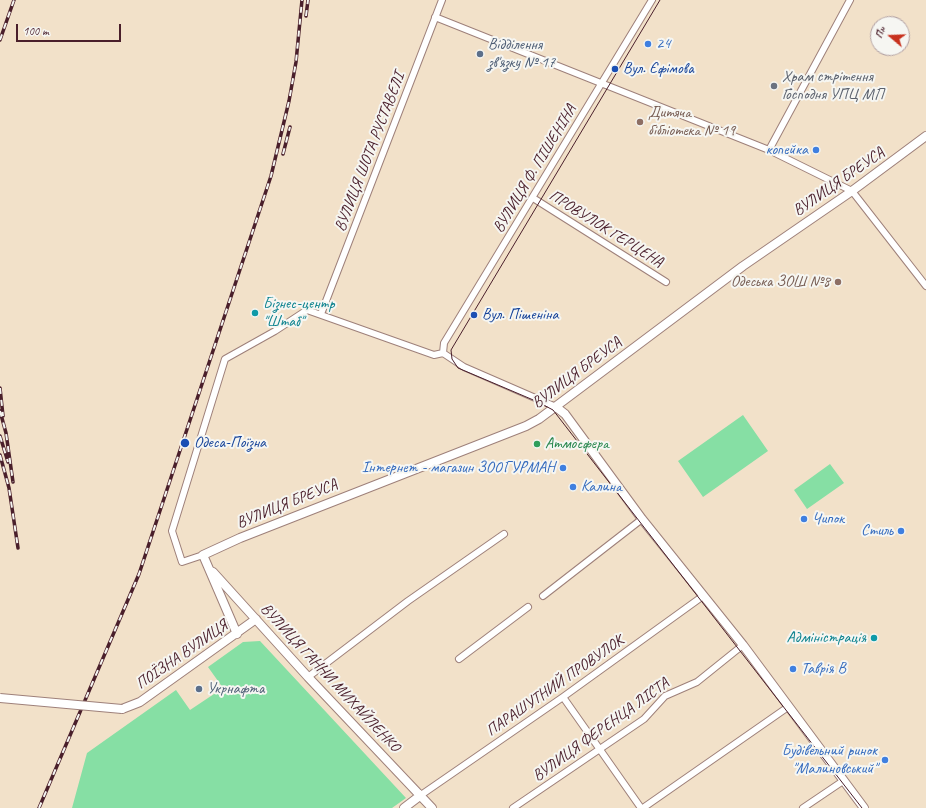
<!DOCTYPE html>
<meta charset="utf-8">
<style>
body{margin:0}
#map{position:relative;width:926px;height:808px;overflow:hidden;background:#f2e1c9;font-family:Caveat,sans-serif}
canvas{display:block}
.north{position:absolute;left:870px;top:16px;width:40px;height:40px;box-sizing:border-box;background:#f6f6f2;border:1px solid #b1a0a2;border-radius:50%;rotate:289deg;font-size:11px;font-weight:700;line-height:16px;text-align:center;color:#4a1f2b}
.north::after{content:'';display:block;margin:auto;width:14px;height:18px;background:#c8321e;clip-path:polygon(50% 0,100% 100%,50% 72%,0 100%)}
.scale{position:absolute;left:16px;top:24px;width:105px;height:18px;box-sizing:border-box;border:2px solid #4a1f2b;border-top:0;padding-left:5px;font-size:12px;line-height:14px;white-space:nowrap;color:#4a1f2b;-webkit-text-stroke:3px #f6f6f2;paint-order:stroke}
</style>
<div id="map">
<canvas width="926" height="808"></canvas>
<div class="north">Пн</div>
<div class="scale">100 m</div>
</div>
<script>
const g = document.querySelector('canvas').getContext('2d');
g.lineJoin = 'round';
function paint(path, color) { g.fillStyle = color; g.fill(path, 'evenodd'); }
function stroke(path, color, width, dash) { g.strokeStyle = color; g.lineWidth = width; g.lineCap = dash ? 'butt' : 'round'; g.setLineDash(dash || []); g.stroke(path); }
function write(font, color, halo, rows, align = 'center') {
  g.font = font + ' Caveat,sans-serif'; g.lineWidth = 4; g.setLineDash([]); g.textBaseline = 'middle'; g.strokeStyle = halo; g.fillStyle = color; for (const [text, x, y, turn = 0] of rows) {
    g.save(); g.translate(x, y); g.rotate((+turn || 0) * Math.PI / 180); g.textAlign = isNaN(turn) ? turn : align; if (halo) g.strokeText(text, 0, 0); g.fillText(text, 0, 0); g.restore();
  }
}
paint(new Path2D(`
 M 743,415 L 768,451 L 703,497 L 678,461 Z
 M 830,464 L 844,483 L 807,509 L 794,490 Z
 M 260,641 L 406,798 L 392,808 L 72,808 L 87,753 L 176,690 L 190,710 L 223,688 L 208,667 L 243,642 Z`), '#86dfa4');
const minor = new Path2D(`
 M 435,17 L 769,150 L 852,191 L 926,286
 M 769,150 L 850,0
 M 533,198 L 666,282
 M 321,314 L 442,0
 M 443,353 L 444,343 L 652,0
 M 203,555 L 182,562 L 172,531 L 225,359 L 275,331 L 307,310 L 434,355 L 443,353 L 464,367 L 556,407
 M 543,596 L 642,519
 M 459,659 L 528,607
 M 308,677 L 408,601 L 504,534
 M 563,697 L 641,808
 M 421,795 L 563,697 L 703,596
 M 513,808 L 644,719 L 665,696 L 697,682 L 743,645
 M 643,808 L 788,707
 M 803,808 L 843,781`);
const tertiary = new Path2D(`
 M 556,407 L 565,414 L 642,519 L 743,645 L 864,808
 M 213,572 L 308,677 L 432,808
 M 237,634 L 203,555 L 240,538 L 526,426 L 539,419 L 743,266 L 852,191 L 926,136
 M 122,709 L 140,702 L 256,619
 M 404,808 L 421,795`);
stroke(minor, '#9e807a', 8);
stroke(tertiary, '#9e807a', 10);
stroke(minor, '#fff', 6);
stroke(tertiary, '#fff', 8);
stroke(new Path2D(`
 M 660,0 L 451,350 L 452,359 L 458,368 L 538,402 L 553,410 L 862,808`), '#4a1f2b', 1);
const rail = new Path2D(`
 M 306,16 L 308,0
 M 0,40 L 14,0
 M 283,154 L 290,127
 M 0,388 L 3,416
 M 0,411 L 6,433 L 13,482
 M 0,436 L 8,462
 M 0,455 L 9,488 L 18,548
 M 39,808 L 139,574 L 271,176 L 289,101 L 296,62 L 302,0`);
stroke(rail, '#4a1f2b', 3.5);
stroke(rail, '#f6f6f2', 2, [6]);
const tertiaryBridge = new Path2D(`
 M 0,698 L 122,709`);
stroke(tertiaryBridge, '#9e807a', 10, []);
stroke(tertiaryBridge, '#fff', 8);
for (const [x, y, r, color] of [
 [648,44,4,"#3f7fe0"],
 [480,54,4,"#5c6f8a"],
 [615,69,4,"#1a4fb4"],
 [774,86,4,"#6b7280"],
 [640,122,4,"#8d6e63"],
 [816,150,4,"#3f7fe0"],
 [838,282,4,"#8d6e63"],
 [255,313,4,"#0f9aa8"],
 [474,315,4,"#1a4fb4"],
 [185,443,5,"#1a4fb4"],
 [537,444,4,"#2e9e5b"],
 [563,468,4,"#3f7fe0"],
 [573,487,4,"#3f7fe0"],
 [804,519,4,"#3f7fe0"],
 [901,531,4,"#3f7fe0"],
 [874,638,4,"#0f9aa8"],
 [793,669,4,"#3f7fe0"],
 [199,689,4,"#5c6f8a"],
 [885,760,4,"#3f7fe0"]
]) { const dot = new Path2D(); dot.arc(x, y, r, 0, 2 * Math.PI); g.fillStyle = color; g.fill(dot); stroke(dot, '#f6f6f2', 1.5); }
write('16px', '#366cbe', '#f6f6f2', [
 ["24",656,44],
 ["копейка",808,150,"right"],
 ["Інтернет - магазин ЗООГУРМАН",555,468,"right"],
 ["Калина",581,487],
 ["Чипок",812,519],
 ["Стиль",893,531,"right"],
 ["Таврія В",801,669],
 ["Будівельний ринок",877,751,"right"],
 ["\"Малиновський\"",877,769,"right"]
], 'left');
write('16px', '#4e5e75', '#f6f6f2', [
 ["Відділення",488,45],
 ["зв'язку № 17",488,63],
 ["Укрнафта",207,689]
], 'left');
write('16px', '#164399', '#f6f6f2', [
 ["Вул. Єфімова",623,69],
 ["Вул. Пішеніна",482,315],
 ["Одеса-Поїзна",194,443]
], 'left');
write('16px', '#5b616d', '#f6f6f2', [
 ["Храм стрітення",782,77],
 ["Господня УПЦ МП",782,95]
], 'left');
write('16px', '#785e54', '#f6f6f2', [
 ["Дитяча",648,113],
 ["бібліотека № 19",648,131],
 ["Одеська ЗОШ №8",830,282,"right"]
], 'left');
write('16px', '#4a1f2b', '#f6f6f2', [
 ["ВУЛИЦЯ ШОТА РУСТАВЕЛІ",370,152,-69],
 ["ВУЛИЦЯ Ф. ПІШЕНІНА",535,169,-59],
 ["ВУЛИЦЯ БРЕУСА",839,182,-35],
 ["ПРОВУЛОК ГЕРЦЕНА",606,229,32],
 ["ВУЛИЦЯ БРЕУСА",577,373,-37],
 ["ВУЛИЦЯ БРЕУСА",287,504,-22],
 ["ПОЇЗНА ВУЛИЦЯ",182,655,-35],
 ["ВУЛИЦЯ ГАННИ МИХАЙЛЕНКО",330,678,47],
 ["ПАРАШУТНИЙ ПРОВУЛОК",555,686,-35],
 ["ВУЛИЦЯ ФЕРЕНЦА ЛІСТА",601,730,-36]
]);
write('16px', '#0d838f', '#f6f6f2', [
 ["Бізнес-центр",263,304],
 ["\"Штаб\"",263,322],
 ["Адміністрація",866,638,"right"]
], 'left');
write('16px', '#27864d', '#f6f6f2', [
 ["Атмосфера",545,444]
], 'left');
</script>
